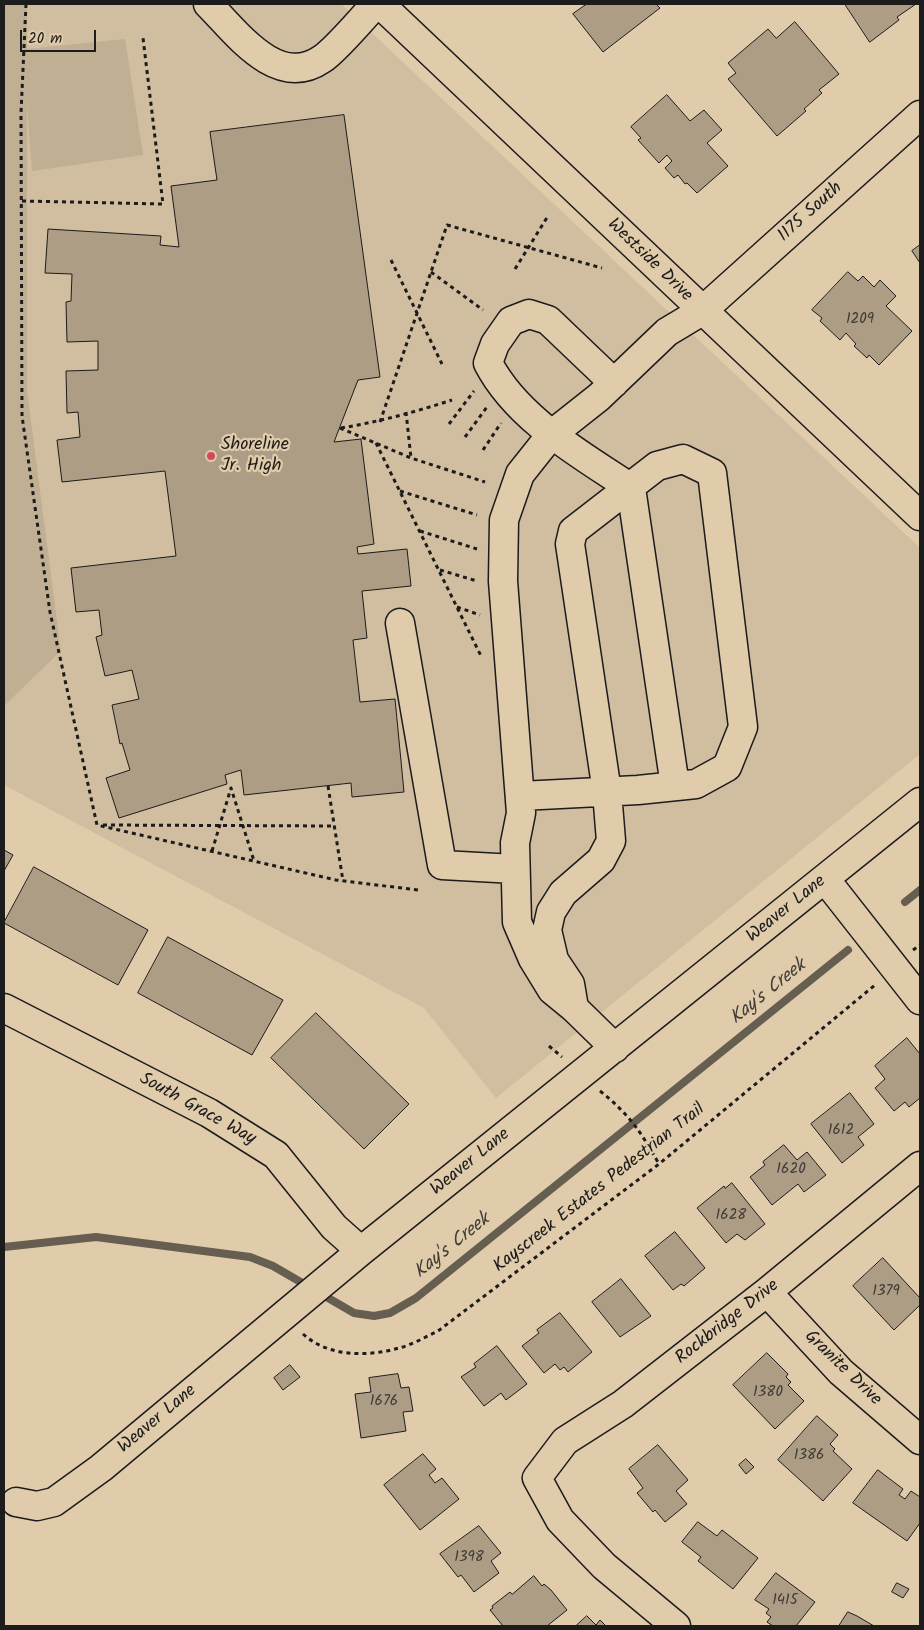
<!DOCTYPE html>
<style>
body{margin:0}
#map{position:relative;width:924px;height:1630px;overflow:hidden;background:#e0cbaa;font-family:Kalam,sans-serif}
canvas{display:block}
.frame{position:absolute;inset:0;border:5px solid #1c1c1c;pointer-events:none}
.scale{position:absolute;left:20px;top:30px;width:76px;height:22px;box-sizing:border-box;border:2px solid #1c1c1c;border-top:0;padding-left:6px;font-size:15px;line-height:18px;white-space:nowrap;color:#1c1c1c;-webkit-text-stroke:4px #e0cbaa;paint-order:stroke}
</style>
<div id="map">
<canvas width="924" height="1630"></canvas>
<div class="frame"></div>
<div class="scale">20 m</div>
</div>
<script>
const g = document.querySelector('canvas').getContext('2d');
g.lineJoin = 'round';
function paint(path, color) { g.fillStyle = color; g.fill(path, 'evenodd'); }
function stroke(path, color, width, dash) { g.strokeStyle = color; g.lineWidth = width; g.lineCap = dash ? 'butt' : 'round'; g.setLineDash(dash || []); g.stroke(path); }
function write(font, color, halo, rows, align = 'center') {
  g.font = font + ' Kalam,sans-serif'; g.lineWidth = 4.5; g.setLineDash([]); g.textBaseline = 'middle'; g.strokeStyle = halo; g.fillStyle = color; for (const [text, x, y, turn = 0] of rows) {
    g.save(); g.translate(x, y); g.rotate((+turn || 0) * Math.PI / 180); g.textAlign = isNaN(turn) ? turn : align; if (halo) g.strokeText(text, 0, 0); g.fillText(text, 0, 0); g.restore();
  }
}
paint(new Path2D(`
 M 27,4 L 341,4 L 920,548 L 920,754 L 496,1098 L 424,1008 L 4,785 L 4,706 L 61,651 L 27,389 Z`), '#d1bd9f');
paint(new Path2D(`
 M 4,4 L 27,4 L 27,49 L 125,39 L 143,155 L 32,171 L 27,104 L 27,389 L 61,651 L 4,706 Z`), '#c0af92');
stroke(new Path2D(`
 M 905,902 L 920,890
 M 4,1247 L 96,1237 L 250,1257 L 273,1266 L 354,1313 L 374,1316 L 390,1313 L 416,1298 L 848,950`), '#665e51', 8);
const building = new Path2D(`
 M 587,4 L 656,4 L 660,8 L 603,52 L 573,14 Z
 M 845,4 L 916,4 L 897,17 L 899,20 L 870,42 Z
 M 795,22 L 839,74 L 819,90 L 822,93 L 804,109 L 806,111 L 777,136 L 728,79 L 736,73 L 728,63 L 768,29 L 776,38 Z
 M 667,95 L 690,121 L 704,110 L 722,130 L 707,143 L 728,166 L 697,193 L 687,183 L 685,184 L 678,175 L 674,178 L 665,168 L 672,161 L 667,155 L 659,163 L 638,140 L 641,138 L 631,127 Z
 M 344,115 L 380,377 L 358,380 L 334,442 L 361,439 L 374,544 L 357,547 L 358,554 L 407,549 L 411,586 L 362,591 L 367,638 L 353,640 L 360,702 L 395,699 L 404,792 L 352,797 L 351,783 L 244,795 L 241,770 L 225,775 L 227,784 L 119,818 L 106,778 L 130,770 L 122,743 L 120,744 L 112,705 L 139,699 L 132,670 L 105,676 L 96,637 L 102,635 L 99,610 L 76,612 L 71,568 L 176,556 L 165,471 L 62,482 L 57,440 L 80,437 L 78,412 L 67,413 L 66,371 L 98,370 L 98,341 L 67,342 L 66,302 L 71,301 L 72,274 L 45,273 L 48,229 L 161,236 L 160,245 L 179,247 L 171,186 L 217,180 L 210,132 Z
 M 920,245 L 920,263 L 912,251 Z
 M 848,272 L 858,281 L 863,276 L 874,287 L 880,280 L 896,296 L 886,306 L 912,331 L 879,365 L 869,355 L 867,358 L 854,346 L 856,344 L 846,333 L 840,340 L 820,321 L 822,318 L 812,310 Z
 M 4,850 L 13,855 L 4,871 Z
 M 34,867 L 148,930 L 118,985 L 4,923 Z
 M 168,937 L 283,1000 L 252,1055 L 138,993 Z
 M 316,1013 L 409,1104 L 364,1149 L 271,1058 Z
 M 907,1038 L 920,1054 L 920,1098 L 909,1107 L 905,1102 L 894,1111 L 875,1088 L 885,1079 L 875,1066 Z
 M 850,1093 L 874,1124 L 858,1137 L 864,1145 L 842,1163 L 811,1124 Z
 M 784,1145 L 797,1160 L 807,1152 L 826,1175 L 804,1192 L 798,1184 L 772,1205 L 750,1177 L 765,1165 L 763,1162 Z
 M 732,1183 L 765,1224 L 745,1240 L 737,1234 L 726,1243 L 697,1208 L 724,1186 L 725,1188 Z
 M 675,1232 L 705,1268 L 684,1286 L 681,1284 L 673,1290 L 645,1256 Z
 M 883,1258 L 920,1298 L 920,1305 L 894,1330 L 853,1286 Z
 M 621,1279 L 651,1316 L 620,1337 L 592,1302 Z
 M 560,1313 L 592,1352 L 568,1372 L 564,1367 L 560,1370 L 555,1364 L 544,1373 L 522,1346 L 539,1333 L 537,1330 Z
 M 497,1346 L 527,1384 L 506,1400 L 501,1393 L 484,1406 L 461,1377 L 476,1367 L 474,1364 Z
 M 767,1353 L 788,1374 L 786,1377 L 791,1382 L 788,1385 L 804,1401 L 775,1429 L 733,1385 Z
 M 290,1365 L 300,1377 L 283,1390 L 274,1378 Z
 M 398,1374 L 401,1388 L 409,1387 L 413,1411 L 403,1412 L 406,1431 L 361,1438 L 355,1394 L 371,1392 L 369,1378 Z
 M 817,1416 L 838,1435 L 830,1444 L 835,1449 L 833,1451 L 852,1469 L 823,1501 L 778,1460 Z
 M 658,1445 L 688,1480 L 676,1491 L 687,1504 L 665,1522 L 655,1510 L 653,1512 L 637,1493 L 643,1488 L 629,1469 Z
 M 423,1454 L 436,1469 L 429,1475 L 435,1483 L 442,1478 L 459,1499 L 420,1530 L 384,1485 Z
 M 746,1459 L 754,1467 L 746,1474 L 739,1465 Z
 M 878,1470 L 903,1489 L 899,1495 L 905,1499 L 911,1491 L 920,1497 L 920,1523 L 907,1541 L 853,1503 Z
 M 698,1522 L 717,1536 L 722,1530 L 758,1558 L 733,1589 L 698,1561 L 701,1557 L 682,1542 Z
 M 479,1526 L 501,1553 L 491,1561 L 499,1573 L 474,1592 L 461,1575 L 458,1577 L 440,1554 Z
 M 776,1573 L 815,1602 L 796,1626 L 773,1626 L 767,1622 L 771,1617 L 766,1613 L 769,1609 L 755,1600 Z
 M 534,1576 L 542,1586 L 544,1584 L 551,1590 L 567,1610 L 547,1626 L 503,1626 L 490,1610 L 493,1608 L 492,1606 L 510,1592 L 512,1594 Z
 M 897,1583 L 909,1589 L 903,1598 L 892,1592 Z
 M 848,1612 L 857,1616 L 874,1626 L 839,1626 Z
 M 587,1616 L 596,1625 L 600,1620 L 606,1626 L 576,1626 Z`);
paint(building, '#ad9d85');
stroke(building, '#1c1c1c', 1);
const minor = new Path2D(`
 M 208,4 C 236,32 277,90 322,59 C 337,49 362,18 376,4
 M 380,4 L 920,516
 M 614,383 L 548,320 L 529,314 L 511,321 L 495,344 L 488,363 C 517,419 580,454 631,488 L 675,786
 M 400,623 L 442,865 L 515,869
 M 521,796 L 638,790 L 696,784 L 727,767 L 743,727 L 712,473 L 683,459 L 657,466 L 573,531 L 570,544 L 607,792 L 611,841 L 601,860 L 563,893 L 551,912 L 547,930 L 554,960 L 570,984 L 574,1008
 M 825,879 L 920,1000
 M 4,1008 L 209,1113 L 276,1155 L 334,1227 L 361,1251
 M 615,1048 L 574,1008 L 552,990 L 533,959 L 517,922 L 515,843 L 521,813 L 503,581 L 504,520 L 520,474 L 551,435 L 599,397 L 667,332 L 702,311 L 920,115
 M 767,1292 L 841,1372 L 920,1440
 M 16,1502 L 37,1506 L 54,1502 L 101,1468 L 361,1251 L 920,802
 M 676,1626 L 604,1566 L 560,1520 L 537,1478 L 565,1441 L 623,1404 L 767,1292 L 920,1166`);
stroke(minor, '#1c1c1c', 31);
stroke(new Path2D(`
 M 26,4 L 21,113 L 22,416 L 50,612 L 97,825 L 336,880 L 418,890
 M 22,201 L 163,204 L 143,38
 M 391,260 L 442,364
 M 515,269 L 548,216
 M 431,272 L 483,310
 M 406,412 L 411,458
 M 380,422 L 447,225 L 602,268
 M 449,424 L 474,391
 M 340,428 L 411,458 L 485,482
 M 341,428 C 378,422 415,412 452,400
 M 465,437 L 487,407
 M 376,443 L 481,656
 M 483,450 L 501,423
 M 400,491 L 477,515
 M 420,531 L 477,549
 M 440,570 L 477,581
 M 457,607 L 480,615
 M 328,786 L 343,881
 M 103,825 L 334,826
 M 212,851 L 231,788 L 254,861
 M 913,950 L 920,945
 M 549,1046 L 562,1057
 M 600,1091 C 629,1114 641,1132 659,1164
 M 303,1334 C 328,1357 368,1357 399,1348 C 412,1345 425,1337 438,1331 L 659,1164 L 875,985`), '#1c1c1c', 3, [4, 4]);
stroke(minor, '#e0cbaa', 28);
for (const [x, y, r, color] of [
 [211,456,5,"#d1495b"]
]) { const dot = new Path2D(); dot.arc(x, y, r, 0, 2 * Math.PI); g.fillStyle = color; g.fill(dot); stroke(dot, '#e0cbaa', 2); }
write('15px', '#403c36', null, [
 ["1209",860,320],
 ["1612",841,1131],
 ["1620",791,1170],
 ["1628",731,1216],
 ["1379",886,1292],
 ["1380",768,1393],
 ["1676",384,1402],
 ["1386",809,1456],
 ["1398",469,1558],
 ["1415",785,1601]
]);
write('18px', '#1c1c1c', '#e0cbaa', [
 ["1175 South",811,213,-42],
 ["Westside Drive",649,261,44],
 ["Weaver Lane",787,910,-39],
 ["South Grace Way",197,1110,29],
 ["Weaver Lane",471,1163,-39],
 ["Kayscreek Estates Pedestrian Trail",600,1189,-38],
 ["Rockbridge Drive",728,1323,-38],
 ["Granite Drive",842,1369,44],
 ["Weaver Lane",158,1420,-40]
]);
write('18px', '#1c1c1c', '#e0cbaa', [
 ["Shoreline",221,446],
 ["Jr. High",221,467]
], 'left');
write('italic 19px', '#413d37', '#e0cbaa', [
 ["Kay's Creek",769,993,-39],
 ["Kay's Creek",453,1247,-39]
]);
</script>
